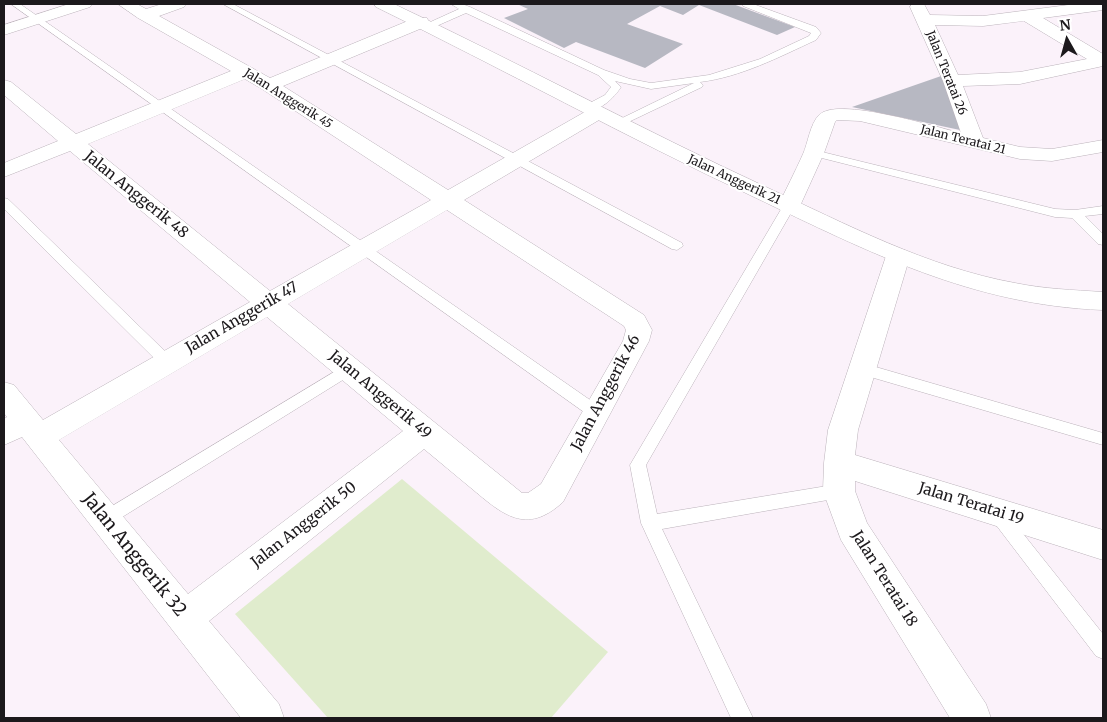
<!DOCTYPE html>
<style>
body{margin:0}
#map{position:relative;width:1107px;height:722px;overflow:hidden;background:#fbf2fa;font-family:Merriweather,serif}
canvas{display:block}
.frame{position:absolute;inset:0;border:5px solid #1c191c;pointer-events:none}
.north{position:absolute;left:1042px;top:15px;width:50px;height:50px;-webkit-text-stroke:4px #fff;paint-order:stroke;rotate:353deg;font-size:14px;font-weight:700;line-height:20px;text-align:center;color:#1c191c}
.north::after{content:'';display:block;margin:auto;width:18px;height:22px;background:#1c191c;clip-path:polygon(50% 0,100% 100%,50% 72%,0 100%)}
</style>
<div id="map">
<canvas width="1107" height="722"></canvas>
<div class="frame"></div>
<div class="north">N</div>
</div>
<script>
const g = document.querySelector('canvas').getContext('2d');
g.lineJoin = 'round';
function paint(path, color) { g.fillStyle = color; g.fill(path, 'evenodd'); }
function stroke(path, color, width, dash) { g.strokeStyle = color; g.lineWidth = width; g.lineCap = dash ? 'butt' : 'round'; g.setLineDash(dash || []); g.stroke(path); }
function write(font, color, halo, rows, align = 'center') {
  g.font = font + ' Merriweather,serif'; g.lineWidth = 4; g.setLineDash([]); g.textBaseline = 'middle'; g.strokeStyle = halo; g.fillStyle = color; for (const [text, x, y, turn = 0] of rows) {
    g.save(); g.translate(x, y); g.rotate((+turn || 0) * Math.PI / 180); g.textAlign = isNaN(turn) ? turn : align; if (halo) g.strokeText(text, 0, 0); g.fillText(text, 0, 0); g.restore();
  }
}
paint(new Path2D(`
 M 402,479 L 608,652 L 551,718 L 328,718 L 235,614 Z`), '#e0eccd');
paint(new Path2D(`
 M 517,4 L 733,4 L 795,27 L 777,35 L 699,5 L 683,15 L 660,6 L 627,24 L 683,44 L 645,68 L 576,42 L 564,48 L 504,18 L 528,9 Z
 M 944,75 L 960,130 L 852,107 Z`), '#b7b8c2');
const service = new Path2D(`
 M 11,4 L 20,4 L 603,409 L 605,413 L 603,417 L 597,419 L 591,417 Z
 M 223,4 L 233,4 L 682,243 L 683,246 L 677,250 L 672,249 Z
 M 451,4 L 462,4 L 470,7 L 604,70 L 630,79 L 651,83 L 709,75 L 760,59 L 809,36 L 811,33 L 743,6 L 742,4 L 753,4 L 816,27 L 821,33 L 816,40 C 779,57 741,77 700,82 L 703,85 L 702,87 L 618,127 L 613,124 L 614,122 L 694,83 L 651,89 L 615,81 L 621,87 C 614,98 599,113 584,110 L 583,108 L 584,106 L 605,95 L 611,87 L 598,75 L 466,13 L 432,28 L 426,28 L 426,24 L 459,9 Z
 M 814,150 L 1055,209 L 1075,210 L 1103,206 L 1103,214 L 1085,216 L 1103,234 L 1103,245 L 1098,244 L 1072,218 L 1055,217 L 810,155 L 808,153 L 810,151 Z
 M 4,198 L 8,199 L 172,358 L 175,362 L 172,366 L 167,367 L 162,366 L 4,209 Z
 M 789,202 L 795,206 L 646,465 L 657,514 L 839,484 L 845,486 L 848,491 L 845,496 L 839,498 L 662,529 L 753,718 L 731,718 L 641,523 L 630,465 L 783,206 Z
 M 349,363 L 354,365 L 357,369 L 354,373 L 111,524 L 105,527 L 99,524 L 96,519 L 99,514 Z
 M 862,363 L 1103,433 L 1103,445 L 857,373 L 854,369 L 857,365 Z
 M 999,508 L 1005,511 L 1103,634 L 1103,659 L 1096,656 L 993,521 L 990,516 L 993,511 Z`);
const minor = new Path2D(`
 M 69,4 L 92,4 L 90,7 L 4,35 L 4,25 Z
 M 118,4 L 137,4 L 146,9 L 162,4 L 186,4 L 184,7 L 159,16 L 270,78 L 415,18 L 427,18 L 429,22 L 427,26 L 283,86 L 448,190 L 590,109 L 597,107 L 604,109 L 607,113 L 604,117 L 464,200 L 644,315 L 652,330 L 649,341 L 563,502 C 526,536 502,514 471,488 C 455,475 440,462 424,449 L 209,621 L 279,704 L 284,718 L 241,718 L 22,437 L 4,445 L 4,419 L 7,417 L 4,413 L 4,382 L 14,385 L 43,420 L 250,302 L 70,151 L 4,177 L 4,163 L 58,141 L 4,95 L 4,80 L 11,82 L 76,134 L 231,71 L 138,18 ZM 245,79 L 262,89 L 431,200 L 270,291 L 88,144 ZM 447,210 L 624,326 L 626,330 L 623,341 L 541,484 L 528,493 L 522,493 L 511,484 L 288,304 ZM 267,317 L 403,431 L 188,594 L 59,440 Z
 M 912,4 L 924,4 L 930,15 L 983,16 L 1076,4 L 1103,4 L 1103,10 L 1043,18 L 1103,54 L 1103,66 L 1020,84 L 963,86 L 983,138 L 1020,147 L 1052,149 L 1103,140 L 1103,152 L 1052,161 L 1020,159 L 860,121 L 837,120 L 835,122 L 824,153 L 800,206 L 797,211 L 789,213 L 781,211 L 778,206 C 786,189 795,172 803,154 C 808,143 810,124 819,115 C 837,96 935,127 961,133 L 943,81 L 910,7 ZM 1024,21 L 1087,59 L 1020,72 L 958,75 L 935,25 L 983,26 Z
 M 898,248 L 907,251 L 910,256 L 858,430 L 855,455 L 1103,530 L 1103,560 L 855,481 L 855,491 L 867,523 L 986,704 L 991,718 L 950,718 L 841,540 L 823,491 L 824,463 L 828,430 L 886,256 L 889,251 Z`);
const tertiary = new Path2D(`
 M 374,4 L 394,4 C 519,63 641,129 766,187 C 846,224 927,267 1015,283 C 1044,289 1073,290 1103,292 L 1103,310 C 972,305 869,252 754,197 C 626,137 503,69 376,7 Z`);
stroke(service, '#bbb2ba', 1);
stroke(minor, '#bbb2ba', 1);
stroke(tertiary, '#bbb2ba', 1);
paint(service, '#fff');
paint(minor, '#fff');
paint(tertiary, '#fff');
write('12px', '#1c191c', '#fff', [
 ["Jalan Teratai 26",946,73,68],
 ["Jalan Anggerik 45",288,99,32],
 ["Jalan Teratai 21",963,140,14],
 ["Jalan Anggerik 21",734,180,25]
]);
write('15px', '#1c191c', '#fff', [
 ["Jalan Anggerik 48",136,195,39],
 ["Jalan Anggerik 47",242,318,-30],
 ["Jalan Anggerik 46",606,393,-62],
 ["Jalan Anggerik 49",380,395,40],
 ["Jalan Teratai 19",971,504,17],
 ["Jalan Anggerik 50",304,525,-38],
 ["Jalan Teratai 18",884,579,58]
]);
write('18px', '#1c191c', '#fff', [
 ["Jalan Anggerik 32",134,555,51]
]);
</script>
